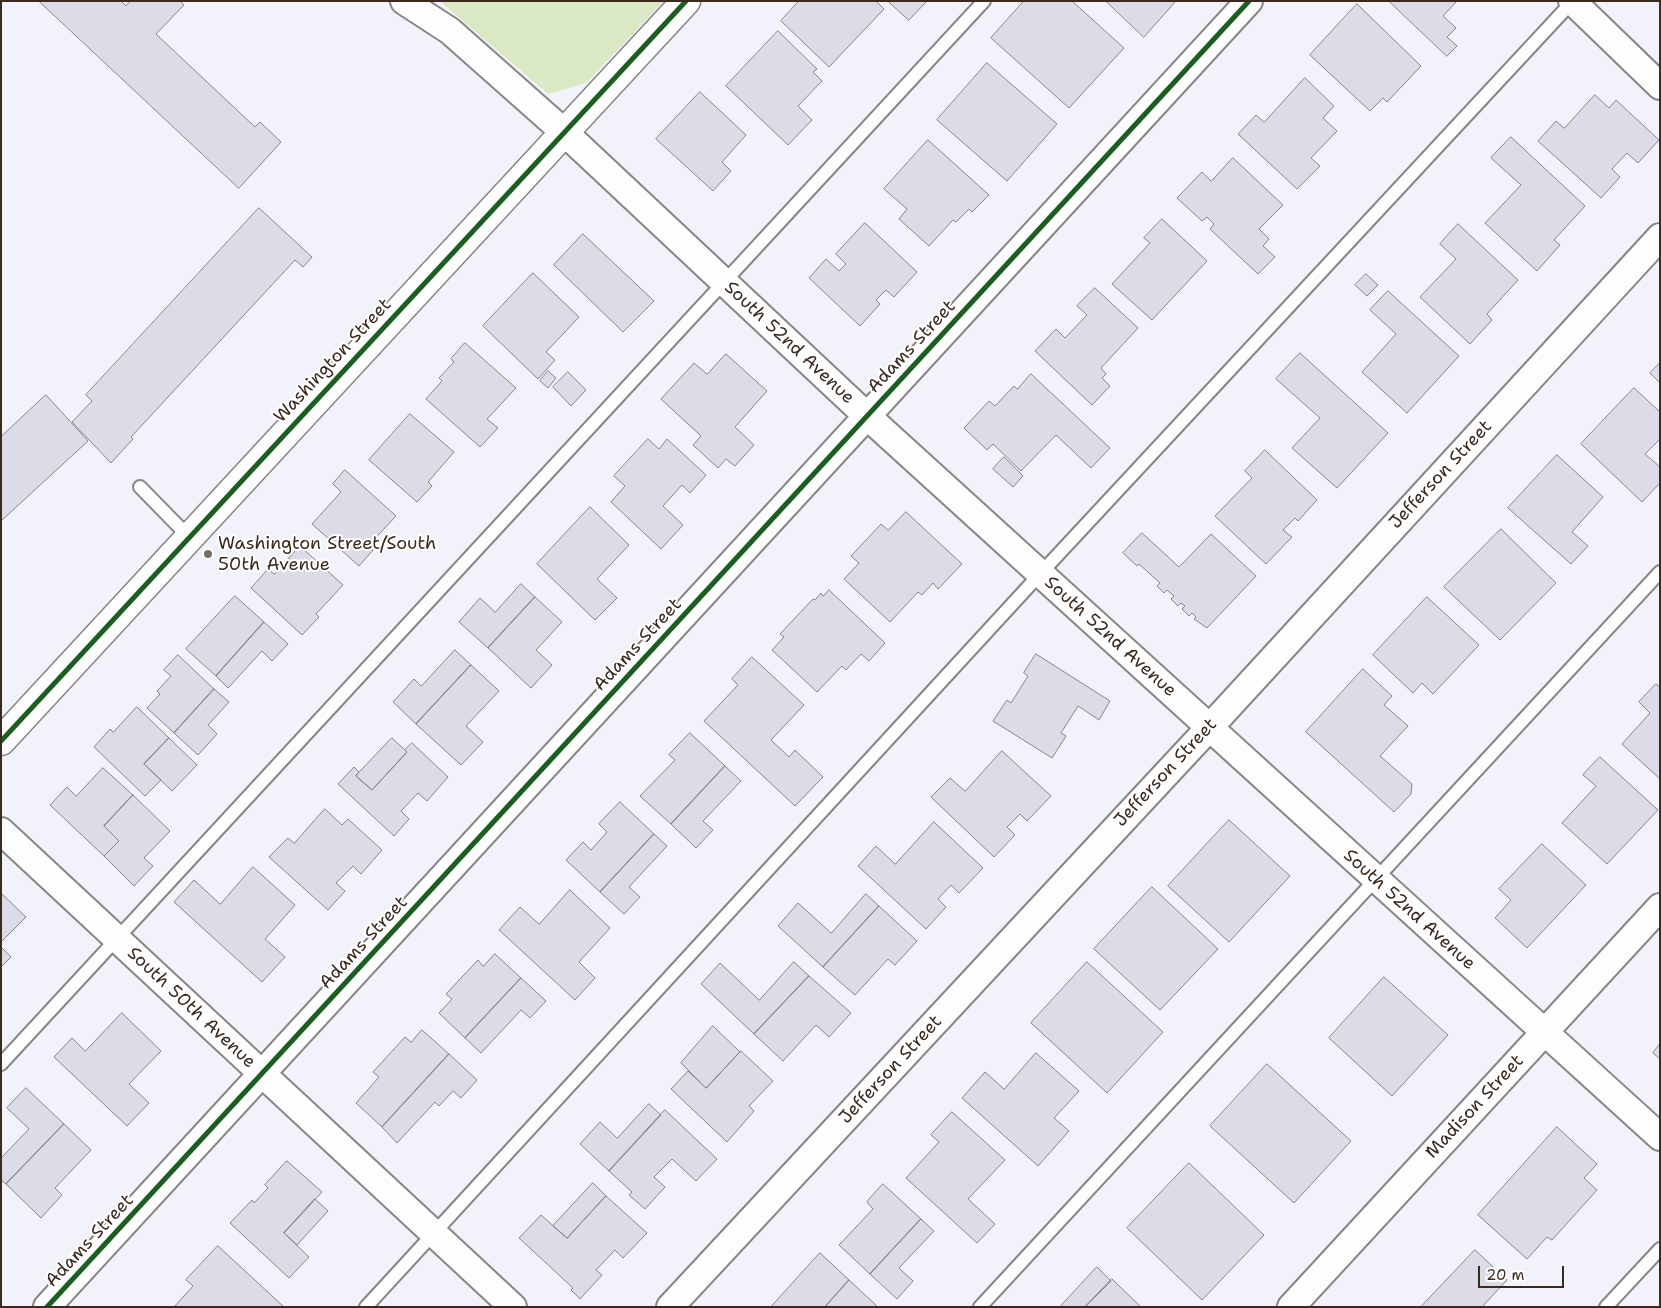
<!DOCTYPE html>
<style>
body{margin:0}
#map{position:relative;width:1661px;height:1308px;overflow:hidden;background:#f2f2fa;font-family:"Shantell Sans",sans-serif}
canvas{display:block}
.frame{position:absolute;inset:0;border:2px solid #3b2a1e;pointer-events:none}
.scale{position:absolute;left:1478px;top:1266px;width:86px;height:22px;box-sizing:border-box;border:2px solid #3b2a1e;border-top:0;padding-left:6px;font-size:15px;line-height:18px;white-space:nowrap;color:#3b2a1e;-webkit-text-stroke:4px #fff;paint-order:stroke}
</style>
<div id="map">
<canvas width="1661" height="1308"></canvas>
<div class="frame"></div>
<div class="scale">20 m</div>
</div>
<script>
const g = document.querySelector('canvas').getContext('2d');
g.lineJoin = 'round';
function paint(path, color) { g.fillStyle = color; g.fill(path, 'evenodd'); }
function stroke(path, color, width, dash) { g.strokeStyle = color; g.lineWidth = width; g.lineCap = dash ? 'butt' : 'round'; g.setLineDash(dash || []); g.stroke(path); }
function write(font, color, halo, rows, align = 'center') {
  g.font = font + ' "Shantell Sans",sans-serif'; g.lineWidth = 4; g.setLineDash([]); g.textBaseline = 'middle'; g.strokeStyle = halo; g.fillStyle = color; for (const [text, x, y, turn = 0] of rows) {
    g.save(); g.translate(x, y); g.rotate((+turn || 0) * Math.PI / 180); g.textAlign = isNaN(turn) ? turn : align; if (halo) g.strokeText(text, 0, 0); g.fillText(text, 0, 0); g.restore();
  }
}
paint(new Path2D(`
 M 440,1 L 664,1 L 586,83 L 548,94 Z`), '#dae8c3');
const building = new Path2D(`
 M 39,1 L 121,1 L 126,6 L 130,1 L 180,1 L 184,5 L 156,34 L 255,127 L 260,122 L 281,142 L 239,188 Z
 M 799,1 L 876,1 L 884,9 L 829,67 L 781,21 Z
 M 888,1 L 927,1 L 909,20 Z
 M 1024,1 L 1072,1 L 1124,48 L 1069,108 L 991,38 Z
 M 1106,1 L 1176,1 L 1144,37 Z
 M 1389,1 L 1457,1 L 1443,16 L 1456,28 L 1447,37 L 1457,46 L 1447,56 Z
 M 1357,4 L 1421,66 L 1387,102 L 1383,98 L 1370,111 L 1310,55 Z
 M 778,31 L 817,69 L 813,72 L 822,81 L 798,106 L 812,120 L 788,145 L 726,86 Z
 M 987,63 L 1057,124 L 1007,181 L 937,120 Z
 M 1305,78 L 1334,106 L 1323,118 L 1337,131 L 1311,158 L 1320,166 L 1297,189 L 1238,134 L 1256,115 L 1264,122 Z
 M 700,92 L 746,135 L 722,162 L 731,171 L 713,191 L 656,139 Z
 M 1595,95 L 1609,108 L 1616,100 L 1659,140 L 1638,163 L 1627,153 L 1612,169 L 1620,177 L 1601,198 L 1538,141 L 1556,121 L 1564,128 Z
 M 1511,137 L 1585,206 L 1554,240 L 1560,245 L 1537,271 L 1485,223 L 1521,185 L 1491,158 Z
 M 928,140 L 989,195 L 972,212 L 969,209 L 956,222 L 953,220 L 929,246 L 899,219 L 907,209 L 884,189 Z
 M 1233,158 L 1283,205 L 1259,229 L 1269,239 L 1263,246 L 1275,257 L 1258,274 L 1210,229 L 1214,224 L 1207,217 L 1202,221 L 1177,198 L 1202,172 L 1211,181 Z
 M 259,208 L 312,257 L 303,267 L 295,260 L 131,437 L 133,439 L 111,463 L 72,422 L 92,401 L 86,395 Z
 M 1162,219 L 1207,261 L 1152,320 L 1112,284 L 1150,243 L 1144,238 Z
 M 865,223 L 917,272 L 894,297 L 886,290 L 876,300 L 880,304 L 860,326 L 809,278 L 826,259 L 839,271 L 846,264 L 836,254 Z
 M 1458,224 L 1518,280 L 1487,314 L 1492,320 L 1470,344 L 1420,297 L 1456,259 L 1440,244 Z
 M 583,234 L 654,301 L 623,332 L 554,265 Z
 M 533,273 L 579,317 L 546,352 L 555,360 L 538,379 L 483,326 Z
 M 1366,274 L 1378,285 L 1367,296 L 1355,285 Z
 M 1095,288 L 1138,328 L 1101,368 L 1106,374 L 1102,378 L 1110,386 L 1092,405 L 1035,351 L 1056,329 L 1065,338 L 1087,315 L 1077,306 Z
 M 1388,291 L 1459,356 L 1407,413 L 1362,372 L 1396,334 L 1370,310 Z
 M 465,343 L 516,388 L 487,419 L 498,428 L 480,447 L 426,399 L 442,381 L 439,378 L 454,362 L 451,359 Z
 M 1300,353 L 1388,433 L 1337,488 L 1292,448 L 1320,418 L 1276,379 Z
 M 726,354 L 767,391 L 735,427 L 754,445 L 735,466 L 726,459 L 718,468 L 693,445 L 701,436 L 661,399 L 694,363 L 707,374 Z
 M 1660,363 L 1660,383 L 1650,373 Z
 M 548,371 L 556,378 L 548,388 L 540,381 Z
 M 568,372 L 586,390 L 571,406 L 553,387 Z
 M 1031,374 L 1110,448 L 1091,468 L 1056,435 L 1021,471 L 993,444 L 987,450 L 964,428 L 989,401 L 995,406 L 1014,386 L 1017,389 Z
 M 1634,388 L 1660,412 L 1660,439 L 1645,454 L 1660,467 L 1660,483 L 1642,502 L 1581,444 Z
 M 46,395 L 88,441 L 1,521 L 1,437 Z
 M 410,414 L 454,452 L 428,482 L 432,486 L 417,502 L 369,460 Z
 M 648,439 L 659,449 L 667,439 L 706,475 L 690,493 L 682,485 L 663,506 L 683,525 L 661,549 L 611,502 L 625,486 L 614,476 Z
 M 1265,450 L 1317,500 L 1298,521 L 1295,518 L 1283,530 L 1292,537 L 1266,564 L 1215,516 L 1252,478 L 1245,471 Z
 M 1557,455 L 1603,497 L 1572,532 L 1588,546 L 1571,564 L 1508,508 Z
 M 1004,457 L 1023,476 L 1013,487 L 993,469 Z
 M 345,470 L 396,516 L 369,545 L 374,549 L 359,566 L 312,524 L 341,492 L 333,484 Z
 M 590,507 L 629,545 L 597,579 L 617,598 L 595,620 L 537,564 Z
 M 906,512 L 962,564 L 938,589 L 933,583 L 922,595 L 918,592 L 890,622 L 844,579 L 859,563 L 851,556 L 881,524 L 888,530 Z
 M 1501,529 L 1556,583 L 1500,640 L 1444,587 Z
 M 1142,533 L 1179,567 L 1211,534 L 1256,576 L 1207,628 L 1194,619 L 1196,617 L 1192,613 L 1189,616 L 1182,609 L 1185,606 L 1181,603 L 1178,606 L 1171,599 L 1174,596 L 1167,590 L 1164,593 L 1157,586 L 1160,583 L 1139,564 L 1137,566 L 1123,553 Z
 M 300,546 L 343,585 L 316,614 L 319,617 L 302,635 L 251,588 L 268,569 L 274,574 Z
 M 521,584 L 535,597 L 488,648 L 459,622 L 480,598 L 495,612 Z
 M 829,590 L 885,643 L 869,661 L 861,654 L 846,670 L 842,666 L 817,692 L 772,650 L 784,637 L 780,634 L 813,599 L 815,600 L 821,593 L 823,596 Z
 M 235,596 L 264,622 L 216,676 L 186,649 Z
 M 535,597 L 562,622 L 536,650 L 552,665 L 531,688 L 488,648 Z
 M 1427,597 L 1479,645 L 1433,694 L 1422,683 L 1413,693 L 1373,655 Z
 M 264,622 L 288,644 L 272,661 L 262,651 L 228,688 L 216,676 Z
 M 455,650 L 471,665 L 416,724 L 393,702 L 414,679 L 421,686 Z
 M 1036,654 L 1110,701 L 1099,720 L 1078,706 L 1061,733 L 1066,736 L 1052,758 L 993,721 L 1007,700 L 1011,703 L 1028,676 L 1024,673 Z
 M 178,655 L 214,689 L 174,733 L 147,708 L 160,694 L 157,691 L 171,676 L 164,670 Z
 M 752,657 L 804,705 L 771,740 L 789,757 L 795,750 L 823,777 L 795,806 L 704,721 L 738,685 L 732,679 Z
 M 471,665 L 499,691 L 466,726 L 483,742 L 461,765 L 416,724 Z
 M 1363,669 L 1392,696 L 1384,705 L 1408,726 L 1380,756 L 1412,784 L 1411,794 L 1394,812 L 1306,732 Z
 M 1656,684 L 1660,687 L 1660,779 L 1622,744 L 1650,713 L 1639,702 Z
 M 214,689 L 229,702 L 208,725 L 217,734 L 198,755 L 174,733 Z
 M 137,707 L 169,738 L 144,764 L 161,780 L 145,796 L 94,747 L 110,729 L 113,732 Z
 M 690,733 L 725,766 L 671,824 L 640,796 L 675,760 L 669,755 Z
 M 169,738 L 197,765 L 172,791 L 144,764 Z
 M 392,738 L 407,752 L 372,790 L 356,776 Z
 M 412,743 L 448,777 L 427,801 L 418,793 L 401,811 L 409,819 L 394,836 L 338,784 L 354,767 L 359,772 L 356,776 L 372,790 L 407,752 L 405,750 Z
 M 1002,751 L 1051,796 L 1027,821 L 1020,814 L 1007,827 L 1015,835 L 994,857 L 931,797 L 950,778 L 965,791 Z
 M 1600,757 L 1658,810 L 1607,864 L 1562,823 L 1596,786 L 1583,775 Z
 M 725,766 L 741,781 L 703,821 L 713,830 L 696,848 L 671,824 Z
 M 103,768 L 133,795 L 104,826 L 119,841 L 104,856 L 50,805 L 67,787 L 76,796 Z
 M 133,795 L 170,831 L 144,858 L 153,866 L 134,886 L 104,856 L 119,841 L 104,826 Z
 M 620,802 L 654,834 L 600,892 L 566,860 L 583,842 L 591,850 L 607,832 L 599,824 Z
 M 325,809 L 342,825 L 348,819 L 382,850 L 361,874 L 353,866 L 336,883 L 345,891 L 328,910 L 269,857 L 288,838 L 294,843 Z
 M 1229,820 L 1290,876 L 1229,942 L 1168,886 Z
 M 934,822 L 983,868 L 959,893 L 951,885 L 938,899 L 946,907 L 926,929 L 858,866 L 876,846 L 895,864 Z
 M 654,834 L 667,846 L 629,887 L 640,897 L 624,914 L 600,892 Z
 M 1542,844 L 1586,885 L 1527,948 L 1495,918 L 1511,900 L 1499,889 Z
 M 253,867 L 295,905 L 265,939 L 285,957 L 262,982 L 174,902 L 194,880 L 220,904 Z
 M 1152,887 L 1218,949 L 1160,1010 L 1094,949 Z
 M 570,890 L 610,928 L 579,962 L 595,978 L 575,1000 L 499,930 L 520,907 L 539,924 Z
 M 1,893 L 26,917 L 1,942 Z
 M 866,894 L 879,906 L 823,967 L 778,926 L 798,903 L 831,933 Z
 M 879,906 L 917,941 L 895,965 L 888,959 L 855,995 L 823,967 Z
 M 1,947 L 11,957 L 1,967 Z
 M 495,954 L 521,978 L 465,1038 L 439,1013 L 452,999 L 446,994 L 478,960 L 483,966 Z
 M 794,962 L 809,976 L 754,1034 L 701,984 L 720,963 L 759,1000 Z
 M 1087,962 L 1163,1032 L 1107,1093 L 1031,1023 Z
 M 809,976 L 851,1013 L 829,1037 L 816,1025 L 783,1061 L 754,1034 Z
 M 1384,977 L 1448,1035 L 1392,1096 L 1329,1038 Z
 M 521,978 L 546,1001 L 530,1018 L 521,1010 L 481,1053 L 465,1038 Z
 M 122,1013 L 161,1051 L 129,1084 L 149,1103 L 127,1126 L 54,1057 L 72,1038 L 85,1051 Z
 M 713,1026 L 740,1052 L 706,1088 L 681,1063 Z
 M 422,1030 L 449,1054 L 382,1127 L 356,1103 L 379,1077 L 373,1072 L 405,1037 L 411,1042 Z
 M 1660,1044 L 1660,1059 L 1653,1053 Z
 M 741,1051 L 773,1081 L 749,1106 L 754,1111 L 727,1142 L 671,1089 L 688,1071 L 706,1088 Z
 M 1036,1053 L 1079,1091 L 1054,1118 L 1069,1131 L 1038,1166 L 962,1098 L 985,1072 L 1004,1089 Z
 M 449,1054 L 477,1080 L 461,1098 L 453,1091 L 439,1106 L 435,1102 L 397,1143 L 382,1127 Z
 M 1267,1064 L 1351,1141 L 1294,1203 L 1210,1126 Z
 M 26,1088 L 64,1124 L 6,1184 L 1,1180 L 1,1158 L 29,1129 L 7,1108 Z
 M 649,1104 L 661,1115 L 609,1171 L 580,1144 L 600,1122 L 617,1138 Z
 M 665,1110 L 717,1159 L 696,1181 L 672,1159 L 654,1177 L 665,1187 L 645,1209 L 629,1195 L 632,1192 L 609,1171 Z
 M 952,1112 L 1005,1160 L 968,1199 L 995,1224 L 977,1243 L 906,1178 L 939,1142 L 931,1135 Z
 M 64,1124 L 91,1150 L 55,1188 L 62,1195 L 41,1218 L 6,1184 Z
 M 1557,1127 L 1597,1164 L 1584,1178 L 1597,1190 L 1552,1240 L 1547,1237 L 1527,1259 L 1478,1215 Z
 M 287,1161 L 322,1192 L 284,1233 L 309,1257 L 289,1278 L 230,1223 L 252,1200 L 254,1203 L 268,1188 L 265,1185 Z
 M 1189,1163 L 1264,1235 L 1202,1300 L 1127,1228 Z
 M 593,1183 L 606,1196 L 567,1238 L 553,1226 Z
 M 883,1184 L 921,1219 L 870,1274 L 839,1245 L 873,1209 L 867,1202 Z
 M 606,1196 L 647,1233 L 623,1258 L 615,1250 L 596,1270 L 602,1275 L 580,1299 L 571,1290 L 573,1288 L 519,1238 L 541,1215 L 567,1238 Z
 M 315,1199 L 328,1211 L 297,1245 L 284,1233 Z
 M 921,1219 L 934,1231 L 899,1268 L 913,1281 L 897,1299 L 870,1274 Z
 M 218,1246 L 284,1307 L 174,1307 L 193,1286 L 186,1280 Z
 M 1475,1250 L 1507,1280 L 1482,1307 L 1421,1307 Z
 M 820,1253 L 849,1280 L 825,1307 L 771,1307 Z
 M 1097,1267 L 1111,1281 L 1085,1307 L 1060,1307 Z
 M 1112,1279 L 1141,1307 L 1085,1307 Z
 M 849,1280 L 878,1307 L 825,1307 Z`);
paint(building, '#dcdbe8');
stroke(building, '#888586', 1);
const service = new Path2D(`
 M 140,487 L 189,537
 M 1,1064 L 984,1
 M 366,1307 L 1040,574 L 1573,1
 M 980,1307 L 1660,572
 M 1606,1307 L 1660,1249`);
const minor = new Path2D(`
 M 404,1 L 450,31 L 564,132 L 867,416 L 1660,1137
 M 1572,1 L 1660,86
 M 1,831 L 513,1307
 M 47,1307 L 1249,1
 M 670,1307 L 1209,728 L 1660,237
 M 1291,1307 L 1660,907`);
const tertiary = new Path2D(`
 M 1,741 L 686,1`);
stroke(service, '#888586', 16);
stroke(minor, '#888586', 30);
stroke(tertiary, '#888586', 31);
stroke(service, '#fdfdfe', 12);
stroke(minor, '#fdfdfe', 26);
stroke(tertiary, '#fdfdfe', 28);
stroke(new Path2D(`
 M 1,741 L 686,1
 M 47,1307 L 1249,1`), '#1b5e20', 5);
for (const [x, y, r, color] of [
 [208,554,5,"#7b706b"]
]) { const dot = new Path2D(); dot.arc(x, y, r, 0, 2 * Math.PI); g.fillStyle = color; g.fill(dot); stroke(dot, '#fff', 2); }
write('18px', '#3b2a1e', '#fff', [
 ["South 52nd Avenue",789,343,43],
 ["Adams Street",912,347,-47],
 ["Washington Street",333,361,-47],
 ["Jefferson Street",1441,475,-47],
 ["South 52nd Avenue",1110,637,42],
 ["Adams Street",638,645,-47],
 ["Jefferson Street",1166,773,-47],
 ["South 52nd Avenue",1409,910,42],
 ["Adams Street",364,943,-47],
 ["South 50th Avenue",191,1008,43],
 ["Jefferson Street",891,1070,-47],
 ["Madison Street",1475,1107,-47],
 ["Adams Street",90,1241,-47]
]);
write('18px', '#3b2a1e', '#fff', [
 ["Washington Street/South",218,544],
 ["50th Avenue",218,565]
], 'left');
</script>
